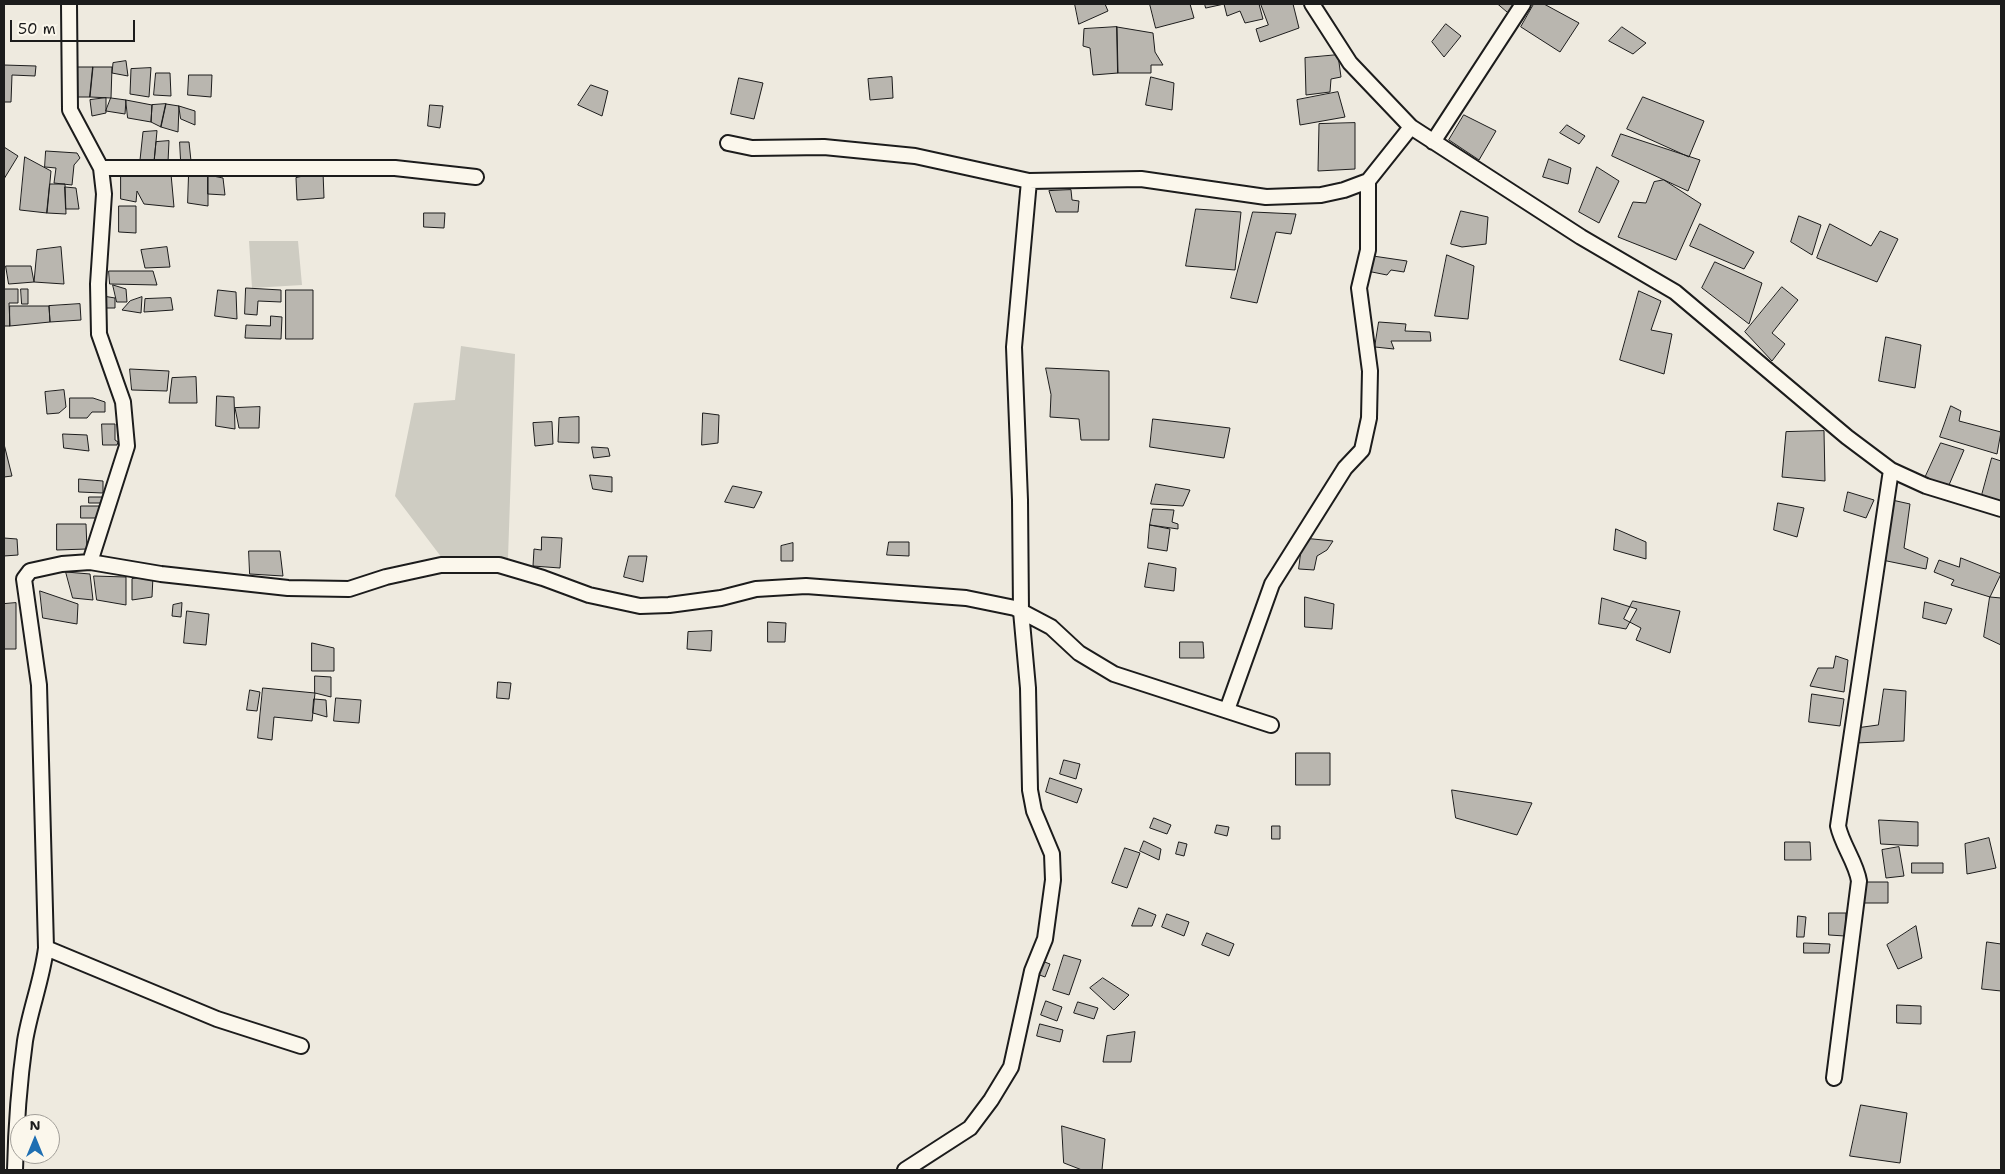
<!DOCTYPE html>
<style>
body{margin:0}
#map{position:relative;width:2005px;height:1174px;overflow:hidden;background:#eeeadf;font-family:"Shantell Sans",sans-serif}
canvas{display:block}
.frame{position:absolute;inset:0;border:5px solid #1c1c1c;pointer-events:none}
.north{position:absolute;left:10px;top:1114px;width:50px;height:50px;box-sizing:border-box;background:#fbf7ec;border:1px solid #a29f99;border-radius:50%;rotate:0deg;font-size:14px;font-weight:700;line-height:20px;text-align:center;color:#1c1c1c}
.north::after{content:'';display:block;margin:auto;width:18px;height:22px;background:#1f6fb2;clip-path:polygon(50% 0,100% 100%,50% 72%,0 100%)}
.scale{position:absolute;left:10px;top:20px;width:125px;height:22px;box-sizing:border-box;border:2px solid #1c1c1c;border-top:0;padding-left:6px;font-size:15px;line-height:18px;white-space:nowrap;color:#1c1c1c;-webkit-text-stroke:4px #fbf7ec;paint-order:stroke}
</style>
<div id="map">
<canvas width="2005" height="1174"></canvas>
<div class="frame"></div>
<div class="north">N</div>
<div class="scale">50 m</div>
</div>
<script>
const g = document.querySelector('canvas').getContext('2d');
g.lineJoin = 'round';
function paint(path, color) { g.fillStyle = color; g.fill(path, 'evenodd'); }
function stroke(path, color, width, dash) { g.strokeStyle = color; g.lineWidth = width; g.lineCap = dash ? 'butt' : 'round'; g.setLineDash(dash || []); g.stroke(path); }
paint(new Path2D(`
 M 249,241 L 298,241 L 302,285 L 252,288 Z
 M 461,346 L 515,354 L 508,558 L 442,558 L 395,496 L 414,403 L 455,400 Z`), '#ceccc2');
const building = new Path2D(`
 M 1075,4 L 1105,4 L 1108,11 L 1079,24 Z
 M 1150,4 L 1190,4 L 1194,18 L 1156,28 Z
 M 1205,4 L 1259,4 L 1263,19 L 1245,23 L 1240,11 L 1227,16 L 1224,4 L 1206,8 Z
 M 1261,4 L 1293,4 L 1299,28 L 1260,42 L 1256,29 L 1268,25 Z
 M 1498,4 L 1517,4 L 1510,14 Z
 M 1534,4 L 1544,4 L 1579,23 L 1560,52 L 1521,27 Z
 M 1446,24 L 1461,36 L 1444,57 L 1432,42 Z
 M 1117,27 L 1153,33 L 1155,52 L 1163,65 L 1151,65 L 1151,73 L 1118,73 Z
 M 1117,27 L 1118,73 L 1093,75 L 1090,48 L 1083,46 L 1084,29 Z
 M 1622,27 L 1646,43 L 1633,54 L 1609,41 Z
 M 1338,55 L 1341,77 L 1331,79 L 1330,92 L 1306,95 L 1305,58 Z
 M 126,61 L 128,76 L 112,73 L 113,63 Z
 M 4,65 L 36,66 L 35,76 L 12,75 L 11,102 L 4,102 Z
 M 77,67 L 93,67 L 90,97 L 76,97 Z
 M 93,67 L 112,67 L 111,98 L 90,97 Z
 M 151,68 L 149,97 L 130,94 L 131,69 Z
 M 156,73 L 170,73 L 171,96 L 154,95 Z
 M 189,75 L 212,75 L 211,97 L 188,95 Z
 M 892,77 L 893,98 L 870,100 L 868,79 Z
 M 1151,77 L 1174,83 L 1172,110 L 1146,105 Z
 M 739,78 L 763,83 L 754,119 L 731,114 Z
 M 591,85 L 608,91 L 602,116 L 578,105 Z
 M 1338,92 L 1345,117 L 1300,125 L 1297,100 Z
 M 1643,97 L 1704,121 L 1689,157 L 1627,129 Z
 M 106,98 L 106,113 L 92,116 L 90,100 Z
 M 111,98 L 126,100 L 125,114 L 106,111 Z
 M 126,100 L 152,105 L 151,122 L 128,118 Z
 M 166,104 L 179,106 L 178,132 L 161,127 Z
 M 166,104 L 161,127 L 151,122 L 152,105 Z
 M 430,105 L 443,106 L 440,128 L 428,126 Z
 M 179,106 L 195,111 L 195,125 L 181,119 Z
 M 1464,115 L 1496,131 L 1479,160 L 1449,140 Z
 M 1355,123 L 1355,169 L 1318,171 L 1319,124 Z
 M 1567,125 L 1585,136 L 1579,144 L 1560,133 Z
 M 157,131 L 154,162 L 140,160 L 143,132 Z
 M 1621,134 L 1700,160 L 1688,191 L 1612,156 Z
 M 169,141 L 168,162 L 154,162 L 156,142 Z
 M 180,142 L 189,142 L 191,161 L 181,161 Z
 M 4,147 L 18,156 L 4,179 Z
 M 46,151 L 77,153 L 80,158 L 74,165 L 72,185 L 54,183 L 56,168 L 45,167 Z
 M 25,157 L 51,171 L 47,213 L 20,210 Z
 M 1549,159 L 1571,168 L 1568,184 L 1543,177 Z
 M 1597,167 L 1619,181 L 1599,223 L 1579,212 Z
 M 323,172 L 324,198 L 297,200 L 296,178 Z
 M 121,173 L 171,174 L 174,207 L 144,204 L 137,191 L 136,202 L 121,199 Z
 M 189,173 L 208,175 L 208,206 L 188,203 Z
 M 208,175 L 223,178 L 225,195 L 208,194 Z
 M 1664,180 L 1701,204 L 1676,260 L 1618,237 L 1633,202 L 1646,203 L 1654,182 Z
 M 50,184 L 65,184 L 66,214 L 47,213 Z
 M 65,187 L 76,188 L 79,209 L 66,209 Z
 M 1071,190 L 1072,200 L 1079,201 L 1078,212 L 1056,212 L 1049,191 Z
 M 119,206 L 136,206 L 136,233 L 119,232 Z
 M 1196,209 L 1241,212 L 1235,270 L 1186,266 Z
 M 1461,211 L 1488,217 L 1486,244 L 1462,247 L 1451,244 Z
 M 1253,212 L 1296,214 L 1291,234 L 1276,232 L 1257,303 L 1231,298 Z
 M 424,213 L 445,213 L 444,228 L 424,227 Z
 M 1799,216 L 1821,225 L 1812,255 L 1791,242 Z
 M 1700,224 L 1754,252 L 1744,269 L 1690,246 Z
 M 1830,224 L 1871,246 L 1880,231 L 1898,239 L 1877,282 L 1817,258 Z
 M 61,247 L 64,284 L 34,282 L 37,250 Z
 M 167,247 L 170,267 L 145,268 L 141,250 Z
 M 1447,255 L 1474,266 L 1468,319 L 1435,316 Z
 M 1373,256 L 1407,261 L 1404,272 L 1391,270 L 1387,275 L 1367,271 Z
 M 1715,262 L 1762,283 L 1749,324 L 1702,288 Z
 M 6,266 L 31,266 L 34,282 L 9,284 Z
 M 109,271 L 153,271 L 157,285 L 110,284 Z
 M 113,285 L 126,289 L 127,302 L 117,302 Z
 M 1782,287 L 1798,300 L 1772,333 L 1785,344 L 1772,361 L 1745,332 Z
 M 246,288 L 281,290 L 281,302 L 258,301 L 257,315 L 245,314 Z
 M 4,289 L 18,289 L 18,303 L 9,303 L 10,326 L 4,326 Z
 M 21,289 L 28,289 L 28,304 L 22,304 Z
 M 218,290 L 236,292 L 237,319 L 215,316 Z
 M 286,290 L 313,290 L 313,339 L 286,339 Z
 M 1639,291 L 1661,301 L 1651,330 L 1672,334 L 1664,374 L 1620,360 Z
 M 103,296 L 115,298 L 115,308 L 103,308 Z
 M 142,297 L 141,313 L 122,310 L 130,301 Z
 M 171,298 L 173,310 L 144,312 L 145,299 Z
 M 80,304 L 81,320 L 50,322 L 49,306 Z
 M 10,306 L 49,306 L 50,322 L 10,326 Z
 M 271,316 L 282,317 L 281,339 L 245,338 L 246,325 L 270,326 Z
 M 1379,322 L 1406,324 L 1405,331 L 1430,332 L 1431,341 L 1391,341 L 1394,349 L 1375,347 Z
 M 1886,337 L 1921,345 L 1915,388 L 1879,381 Z
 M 1046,368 L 1109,371 L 1109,440 L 1081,440 L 1079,419 L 1050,417 L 1051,395 Z
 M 130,369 L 169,371 L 167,391 L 132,390 Z
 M 196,377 L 197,403 L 169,403 L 172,378 Z
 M 64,390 L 66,407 L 59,413 L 47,414 L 45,392 Z
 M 217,396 L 234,397 L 235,429 L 216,426 Z
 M 70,398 L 93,398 L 105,402 L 105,412 L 92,412 L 87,418 L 70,418 Z
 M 1951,406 L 1961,411 L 1959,421 L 2001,432 L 1997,454 L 1940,437 Z
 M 260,407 L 259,428 L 239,428 L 235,408 Z
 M 703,413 L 719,415 L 718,443 L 702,445 Z
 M 579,417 L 579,443 L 558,442 L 559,418 Z
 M 1153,419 L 1230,428 L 1224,458 L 1150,447 Z
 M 552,422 L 553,444 L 535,446 L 533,423 Z
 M 102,424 L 115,424 L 115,440 L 118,442 L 117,445 L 103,445 Z
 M 1824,431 L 1825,481 L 1782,477 L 1786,432 Z
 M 63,434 L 87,435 L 89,451 L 64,448 Z
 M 1941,443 L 1964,450 L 1949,485 L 1925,478 Z
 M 4,444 L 12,476 L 4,477 Z
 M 592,447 L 608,448 L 610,456 L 594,458 Z
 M 1992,458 L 2001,461 L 2001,501 L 1982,495 Z
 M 590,475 L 612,477 L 612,492 L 593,489 Z
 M 79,479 L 103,481 L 103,493 L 79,492 Z
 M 1156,484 L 1190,490 L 1183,506 L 1151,504 Z
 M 733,486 L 762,492 L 754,508 L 725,502 Z
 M 1848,492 L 1874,500 L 1866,518 L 1844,511 Z
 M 89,497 L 104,497 L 104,503 L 89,503 Z
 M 1892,500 L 1910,504 L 1904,548 L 1928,558 L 1926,569 L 1882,560 Z
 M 1778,503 L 1804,508 L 1797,537 L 1774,530 Z
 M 81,506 L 99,506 L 99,518 L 81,518 Z
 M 1153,509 L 1174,510 L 1172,522 L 1178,524 L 1178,529 L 1150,525 Z
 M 57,524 L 86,524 L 87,549 L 57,550 Z
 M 1150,525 L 1170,529 L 1167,551 L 1148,548 Z
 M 1616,529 L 1646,542 L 1646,559 L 1614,550 Z
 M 542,537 L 562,538 L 560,568 L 533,566 L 534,549 L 541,550 Z
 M 4,538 L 17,539 L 18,555 L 4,556 Z
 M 1303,538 L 1333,541 L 1327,550 L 1317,556 L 1314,570 L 1299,569 Z
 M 889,542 L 909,542 L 909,556 L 887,555 Z
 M 793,543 L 793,561 L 781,561 L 781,546 Z
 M 249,551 L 280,551 L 283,576 L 250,574 Z
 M 629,556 L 647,556 L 643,582 L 624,577 Z
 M 1961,558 L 2001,574 L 1990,597 L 1951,585 L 1954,580 L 1934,572 L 1939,560 L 1959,567 Z
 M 1149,563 L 1176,568 L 1174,591 L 1145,587 Z
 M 66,572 L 90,574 L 93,600 L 73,598 Z
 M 94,576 L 126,577 L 126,605 L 97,600 Z
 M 153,576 L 152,597 L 132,600 L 132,579 Z
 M 40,591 L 78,604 L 77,624 L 43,618 Z
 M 1305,597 L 1334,604 L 1332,629 L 1305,627 Z
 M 1990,597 L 2001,598 L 2001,645 L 1984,637 Z
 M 1602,598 L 1637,609 L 1626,629 L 1599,624 Z
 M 1633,601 L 1680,611 L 1670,653 L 1636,640 L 1641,628 L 1624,619 Z
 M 1925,602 L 1952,609 L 1946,624 L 1923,618 Z
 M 16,603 L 16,649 L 4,649 L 4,604 Z
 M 182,603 L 181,617 L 172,616 L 173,605 Z
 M 187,611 L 209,614 L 206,645 L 184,643 Z
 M 768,622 L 786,623 L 785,642 L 768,642 Z
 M 712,631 L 711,651 L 687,649 L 688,632 Z
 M 1180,642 L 1203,642 L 1204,658 L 1180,658 Z
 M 312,643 L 334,648 L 334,671 L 312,671 Z
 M 1836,656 L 1848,660 L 1844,692 L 1810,686 L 1818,668 L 1833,668 Z
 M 315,676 L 331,677 L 331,697 L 315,693 Z
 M 498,682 L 511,683 L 509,699 L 497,698 Z
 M 263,688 L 315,693 L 312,721 L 274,717 L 272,740 L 258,738 Z
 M 1884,689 L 1906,691 L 1904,741 L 1855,743 L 1856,728 L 1878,725 Z
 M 250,690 L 260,692 L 257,711 L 247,710 Z
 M 1812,694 L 1844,699 L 1840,726 L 1809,722 Z
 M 336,698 L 361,700 L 359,723 L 334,721 Z
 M 314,699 L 326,700 L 327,717 L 313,713 Z
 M 1296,753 L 1330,753 L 1330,785 L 1296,785 Z
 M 1064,760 L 1080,764 L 1076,779 L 1060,774 Z
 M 1050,778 L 1082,789 L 1077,803 L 1046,792 Z
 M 1452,790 L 1532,803 L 1517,835 L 1456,818 Z
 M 1154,818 L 1171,825 L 1167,834 L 1150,828 Z
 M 1879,820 L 1918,822 L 1918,846 L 1881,844 Z
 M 1217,825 L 1229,827 L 1227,836 L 1215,833 Z
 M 1272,826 L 1280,826 L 1280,839 L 1272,839 Z
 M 1989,838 L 1996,868 L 1967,874 L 1965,844 Z
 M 1144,841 L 1161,849 L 1159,860 L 1140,851 Z
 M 1179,842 L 1187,844 L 1184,856 L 1176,854 Z
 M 1785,842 L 1810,842 L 1811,860 L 1785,860 Z
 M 1899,847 L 1904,876 L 1886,878 L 1882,850 Z
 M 1125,848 L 1140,853 L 1127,888 L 1112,883 Z
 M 1912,863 L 1943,863 L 1943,873 L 1912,873 Z
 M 1864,882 L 1888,882 L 1888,903 L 1864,903 Z
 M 1139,908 L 1156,915 L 1152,926 L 1132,926 Z
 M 1829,913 L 1846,913 L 1845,936 L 1829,935 Z
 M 1167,914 L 1189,922 L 1184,936 L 1162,927 Z
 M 1798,916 L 1806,917 L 1804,937 L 1797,937 Z
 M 1916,926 L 1922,958 L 1898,969 L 1887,945 Z
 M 1207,933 L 1234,944 L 1229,956 L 1202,945 Z
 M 1987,942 L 2001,944 L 2001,991 L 1982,989 Z
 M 1804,943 L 1830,944 L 1829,953 L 1804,953 Z
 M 1064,955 L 1081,960 L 1069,995 L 1053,990 Z
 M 1042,961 L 1050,964 L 1045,977 L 1037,974 Z
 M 1103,978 L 1129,995 L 1114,1010 L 1090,988 Z
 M 1046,1001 L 1062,1007 L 1057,1021 L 1041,1015 Z
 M 1078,1002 L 1098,1008 L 1094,1019 L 1074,1013 Z
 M 1897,1005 L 1921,1006 L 1921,1024 L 1897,1023 Z
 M 1040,1024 L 1063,1030 L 1060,1042 L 1037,1036 Z
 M 1135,1032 L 1131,1062 L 1103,1062 L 1107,1036 Z
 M 1861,1105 L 1907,1113 L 1900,1163 L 1850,1156 Z
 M 1062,1126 L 1105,1139 L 1102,1170 L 1082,1170 L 1064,1163 Z`);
paint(building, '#b9b6af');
stroke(building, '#1c1c1c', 1);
const street = new Path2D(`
 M 69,4 L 70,110 L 101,168 L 104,194 L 98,284 L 99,334 L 123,402 L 127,446 L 90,562
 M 1312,4 L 1350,63 L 1411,127 L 1581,237 L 1675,292 L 1847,437 L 1891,470 L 1926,486 L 2001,509
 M 1433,142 L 1523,4
 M 728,143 L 752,148 L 824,147 L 915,156 L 1029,181 L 1141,179 L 1266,197 L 1321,195 L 1344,190 L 1368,181 L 1411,127
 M 101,168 L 395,168 L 476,177
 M 1227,710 L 1272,584 L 1345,468 L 1362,450 L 1369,418 L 1370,371 L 1359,288 L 1368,250 L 1368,181
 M 46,948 L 217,1019 L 301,1046
 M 1834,1078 L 1859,881 C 1856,862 1842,845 1838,826 L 1891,470
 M 15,1170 C 16,1127 19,1084 25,1041 C 30,1010 42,980 46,948 L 39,685 L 24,579 L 30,571 L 62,564 L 90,562 L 161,574 L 288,588 L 349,589 L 386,577 L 441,565 L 499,565 L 543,578 L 589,595 L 640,606 L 669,605 L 721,598 L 756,589 L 806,586 L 966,598 L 1015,608 L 1051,627 L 1079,653 L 1114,674 L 1271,725
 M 905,1170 L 970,1128 L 991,1100 L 1011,1067 L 1032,971 L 1045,939 L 1053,880 L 1052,854 L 1034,811 L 1030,790 L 1028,688 L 1021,611 L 1020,500 L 1014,347 L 1029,181`);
stroke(street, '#1c1c1c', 18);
stroke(street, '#fbf7ec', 14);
</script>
